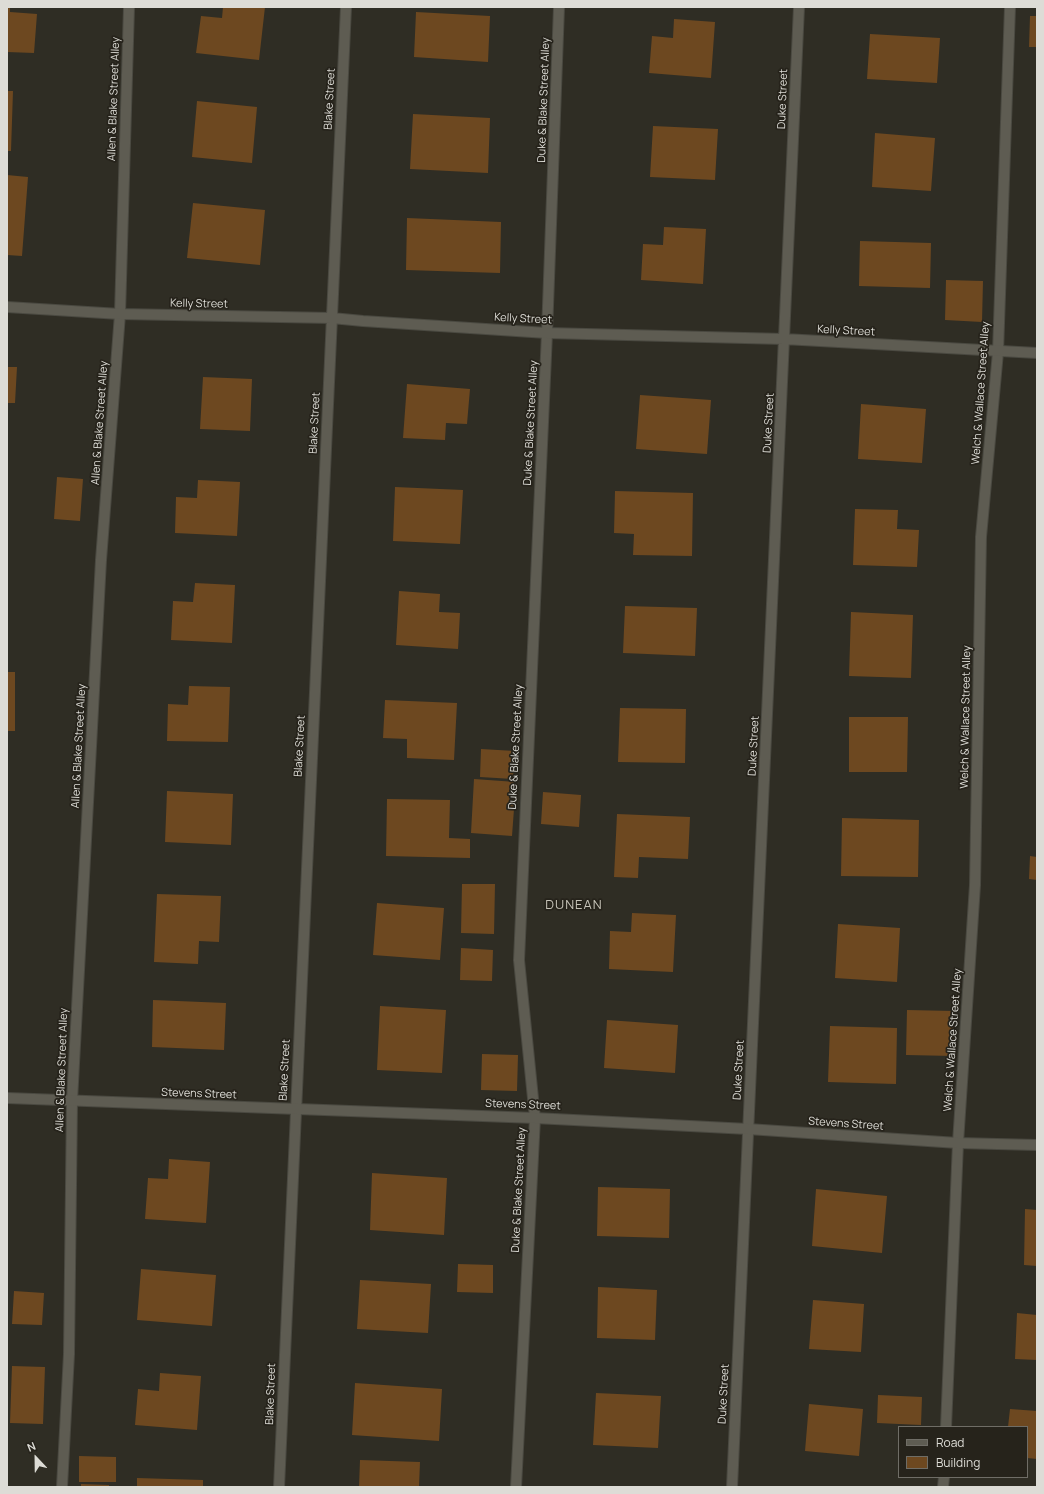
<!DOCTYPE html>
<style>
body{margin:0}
#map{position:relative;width:1044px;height:1494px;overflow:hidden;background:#2f2d24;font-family:Manrope,sans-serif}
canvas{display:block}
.frame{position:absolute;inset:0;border:8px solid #dddcd6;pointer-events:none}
.legend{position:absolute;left:898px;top:1426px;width:130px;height:52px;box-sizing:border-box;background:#26231b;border:1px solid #6f6d66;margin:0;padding:5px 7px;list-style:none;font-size:12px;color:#dddcd6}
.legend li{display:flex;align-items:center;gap:8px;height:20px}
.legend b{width:20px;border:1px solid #6f6d66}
.north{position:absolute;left:16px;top:1438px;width:40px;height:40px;-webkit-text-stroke:3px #26231b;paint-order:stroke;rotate:338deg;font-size:11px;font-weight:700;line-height:16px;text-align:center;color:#dddcd6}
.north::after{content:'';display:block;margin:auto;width:14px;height:18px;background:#dddcd6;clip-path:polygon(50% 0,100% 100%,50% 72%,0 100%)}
</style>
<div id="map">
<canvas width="1044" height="1494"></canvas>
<div class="frame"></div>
<ul class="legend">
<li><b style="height:5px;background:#5e5c52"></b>Road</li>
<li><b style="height:11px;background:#6d4820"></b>Building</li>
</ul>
<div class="north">N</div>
</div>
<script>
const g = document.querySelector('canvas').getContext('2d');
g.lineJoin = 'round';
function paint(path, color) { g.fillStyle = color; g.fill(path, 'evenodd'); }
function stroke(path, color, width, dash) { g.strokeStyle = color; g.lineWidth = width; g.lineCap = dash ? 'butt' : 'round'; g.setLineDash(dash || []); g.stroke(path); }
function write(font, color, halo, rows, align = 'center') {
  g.font = font + ' Manrope,sans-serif'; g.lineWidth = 3.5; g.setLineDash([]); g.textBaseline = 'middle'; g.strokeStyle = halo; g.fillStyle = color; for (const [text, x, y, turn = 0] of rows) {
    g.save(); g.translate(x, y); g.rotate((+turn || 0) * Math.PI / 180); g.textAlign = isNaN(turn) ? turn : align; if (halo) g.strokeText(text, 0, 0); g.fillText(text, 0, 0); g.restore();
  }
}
paint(new Path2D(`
 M 7,7 L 10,7 L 10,12 L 37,14 L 34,53 L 7,52 Z
 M 223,7 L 265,7 L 259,60 L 196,53 L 201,16 L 222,18 Z
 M 416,12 L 490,16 L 488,62 L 414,57 Z
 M 1030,16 L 1037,16 L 1037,47 L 1029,47 Z
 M 674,19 L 715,22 L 711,78 L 649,73 L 652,36 L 673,38 Z
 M 870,34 L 940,38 L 937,83 L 867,79 Z
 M 7,91 L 13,91 L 11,151 L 7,151 Z
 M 197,101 L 257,107 L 252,163 L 192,157 Z
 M 413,114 L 490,118 L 488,173 L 410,169 Z
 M 653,126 L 718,129 L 715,180 L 650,177 Z
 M 875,133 L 935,138 L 931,191 L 872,187 Z
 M 7,175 L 28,177 L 22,256 L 7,255 Z
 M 193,203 L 265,210 L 260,265 L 187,258 Z
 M 407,218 L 501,222 L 500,273 L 406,270 Z
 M 664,227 L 706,229 L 703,284 L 641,280 L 643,244 L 663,245 Z
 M 860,241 L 931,243 L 930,288 L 859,286 Z
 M 946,280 L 983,281 L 982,322 L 945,320 Z
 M 7,367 L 17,367 L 15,403 L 7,403 Z
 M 203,377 L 252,379 L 250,431 L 200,429 Z
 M 407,384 L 470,389 L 467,424 L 446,423 L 445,440 L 403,438 Z
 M 640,395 L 711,400 L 707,454 L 636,449 Z
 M 861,404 L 926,409 L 922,463 L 858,459 Z
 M 57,477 L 83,479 L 80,521 L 54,519 Z
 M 198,480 L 240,482 L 237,536 L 175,533 L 176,497 L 197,498 Z
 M 395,487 L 463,490 L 460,544 L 393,541 Z
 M 615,491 L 693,493 L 692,556 L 633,555 L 634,534 L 614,533 Z
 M 855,509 L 898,510 L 897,529 L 919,530 L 917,567 L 853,565 Z
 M 195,583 L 235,585 L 232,643 L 171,640 L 173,601 L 193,602 Z
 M 399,591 L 440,594 L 439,612 L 460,613 L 458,649 L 396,645 Z
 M 625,606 L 697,608 L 695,656 L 623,653 Z
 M 851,612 L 913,615 L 911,678 L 849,676 Z
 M 7,672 L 15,672 L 15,731 L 7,731 Z
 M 189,686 L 230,687 L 228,742 L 167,741 L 168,704 L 188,705 Z
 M 385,700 L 457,703 L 454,760 L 407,758 L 407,739 L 383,738 Z
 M 620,708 L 686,709 L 685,763 L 618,762 Z
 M 849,717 L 908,717 L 907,772 L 849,772 Z
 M 481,749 L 515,751 L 513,779 L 480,777 Z
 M 474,779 L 516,782 L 512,836 L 471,833 Z
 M 167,791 L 233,794 L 231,845 L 165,842 Z
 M 543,792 L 581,795 L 579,827 L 541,824 Z
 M 387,799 L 450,800 L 449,838 L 470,839 L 470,858 L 386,856 Z
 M 617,814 L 690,817 L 688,859 L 639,857 L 638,878 L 614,877 Z
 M 842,818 L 919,820 L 918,877 L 841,876 Z
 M 1030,856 L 1037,857 L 1037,880 L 1029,879 Z
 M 462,884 L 495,884 L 494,934 L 461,933 Z
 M 157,894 L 221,896 L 219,942 L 199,941 L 198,964 L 154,962 Z
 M 377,903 L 444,908 L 440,960 L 373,955 Z
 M 632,913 L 676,915 L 673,972 L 609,969 L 610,931 L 631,932 Z
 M 838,924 L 900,928 L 897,982 L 835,978 Z
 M 461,948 L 493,950 L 492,981 L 460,980 Z
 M 153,1000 L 226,1003 L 224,1050 L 152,1047 Z
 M 380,1006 L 446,1010 L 442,1073 L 377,1070 Z
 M 907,1010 L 954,1011 L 953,1056 L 906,1055 Z
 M 607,1020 L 678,1025 L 675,1073 L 604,1068 Z
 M 830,1026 L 897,1028 L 896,1084 L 828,1082 Z
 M 482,1054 L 518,1055 L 517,1091 L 481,1090 Z
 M 169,1159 L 210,1162 L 206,1223 L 145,1219 L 148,1178 L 168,1179 Z
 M 372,1173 L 447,1178 L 444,1235 L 370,1230 Z
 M 598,1187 L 670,1189 L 669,1238 L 597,1236 Z
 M 816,1189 L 887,1196 L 882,1253 L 812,1246 Z
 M 1025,1209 L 1037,1210 L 1037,1266 L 1024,1265 Z
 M 458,1264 L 493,1265 L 493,1293 L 457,1292 Z
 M 141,1269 L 216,1275 L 212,1326 L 137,1320 Z
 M 360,1280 L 431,1284 L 428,1333 L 357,1329 Z
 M 598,1287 L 657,1290 L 655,1340 L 597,1338 Z
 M 14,1291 L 44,1293 L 42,1325 L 12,1324 Z
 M 813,1300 L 864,1304 L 861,1352 L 809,1349 Z
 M 1017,1313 L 1037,1315 L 1037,1360 L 1015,1359 Z
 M 12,1366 L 45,1367 L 43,1424 L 10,1423 Z
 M 160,1373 L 201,1376 L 197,1430 L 135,1425 L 138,1389 L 159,1391 Z
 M 355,1383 L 442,1389 L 439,1441 L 352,1435 Z
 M 596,1393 L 661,1396 L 658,1448 L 593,1445 Z
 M 878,1395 L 922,1397 L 921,1425 L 877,1423 Z
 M 809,1404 L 863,1409 L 859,1456 L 805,1451 Z
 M 1010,1409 L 1037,1411 L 1037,1459 L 1027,1458 L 1027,1427 L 1008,1427 Z
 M 79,1456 L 116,1457 L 116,1482 L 79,1482 Z
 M 360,1460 L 420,1462 L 419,1487 L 359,1487 Z
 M 137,1478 L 203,1480 L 203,1487 L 137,1487 Z
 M 81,1484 L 109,1485 L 109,1487 L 81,1487 Z`), '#6d4820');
const service = new Path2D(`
 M 946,1427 L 958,1143 L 975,885 L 981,537 L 998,352 L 1010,7
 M 62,1487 L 69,1354 L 72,1101 L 101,560 L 120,314 L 129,7
 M 516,1487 L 535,1118 L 519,960 L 547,333 L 559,7
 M 943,1487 L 944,1477`);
const minor = new Path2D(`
 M 7,307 L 120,314 L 332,318 L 363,321 L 547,333 L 784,339 L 1037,353
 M 279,1487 L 346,7
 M 732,1487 L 799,7`);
const tertiary = new Path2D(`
 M 7,1098 L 535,1118 L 748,1129 L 958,1143 L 1037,1145`);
stroke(service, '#4a4941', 12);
stroke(minor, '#4a4941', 12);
stroke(tertiary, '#4a4941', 12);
stroke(service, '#5e5c52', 10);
stroke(minor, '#5e5c52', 10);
stroke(tertiary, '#5e5c52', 10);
write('11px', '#dddcd6', '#26231b', [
 ["Allen & Blake Street Alley",114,99,-88],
 ["Blake Street",330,99,-87],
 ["Duke Street",783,99,-88],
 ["Duke & Blake Street Alley",544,100,-88],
 ["Kelly Street",199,304,1],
 ["Kelly Street",523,319,3],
 ["Kelly Street",846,331,3],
 ["Welch & Wallace Street Alley",981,393,-86],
 ["Allen & Blake Street Alley",100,423,-86],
 ["Blake Street",315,423,-87],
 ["Duke & Blake Street Alley",531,423,-87],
 ["Duke Street",769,423,-87],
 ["Welch & Wallace Street Alley",966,717,-89],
 ["Allen & Blake Street Alley",79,746,-87],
 ["Blake Street",300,746,-87],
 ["Duke Street",754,746,-87],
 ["Duke & Blake Street Alley",516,747,-87],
 ["Welch & Wallace Street Alley",953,1040,-86],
 ["Allen & Blake Street Alley",62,1070,-88],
 ["Blake Street",285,1070,-87],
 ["Duke Street",739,1070,-87],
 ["Stevens Street",199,1094,2],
 ["Stevens Street",523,1105,2],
 ["Stevens Street",846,1124,4],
 ["Duke & Blake Street Alley",519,1190,-87],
 ["Blake Street",271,1394,-88],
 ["Duke Street",724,1394,-87]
]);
g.letterSpacing = '1px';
write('13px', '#c6c3b8', '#26231b', [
 ["DUNEAN",574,905]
]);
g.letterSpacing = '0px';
</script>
